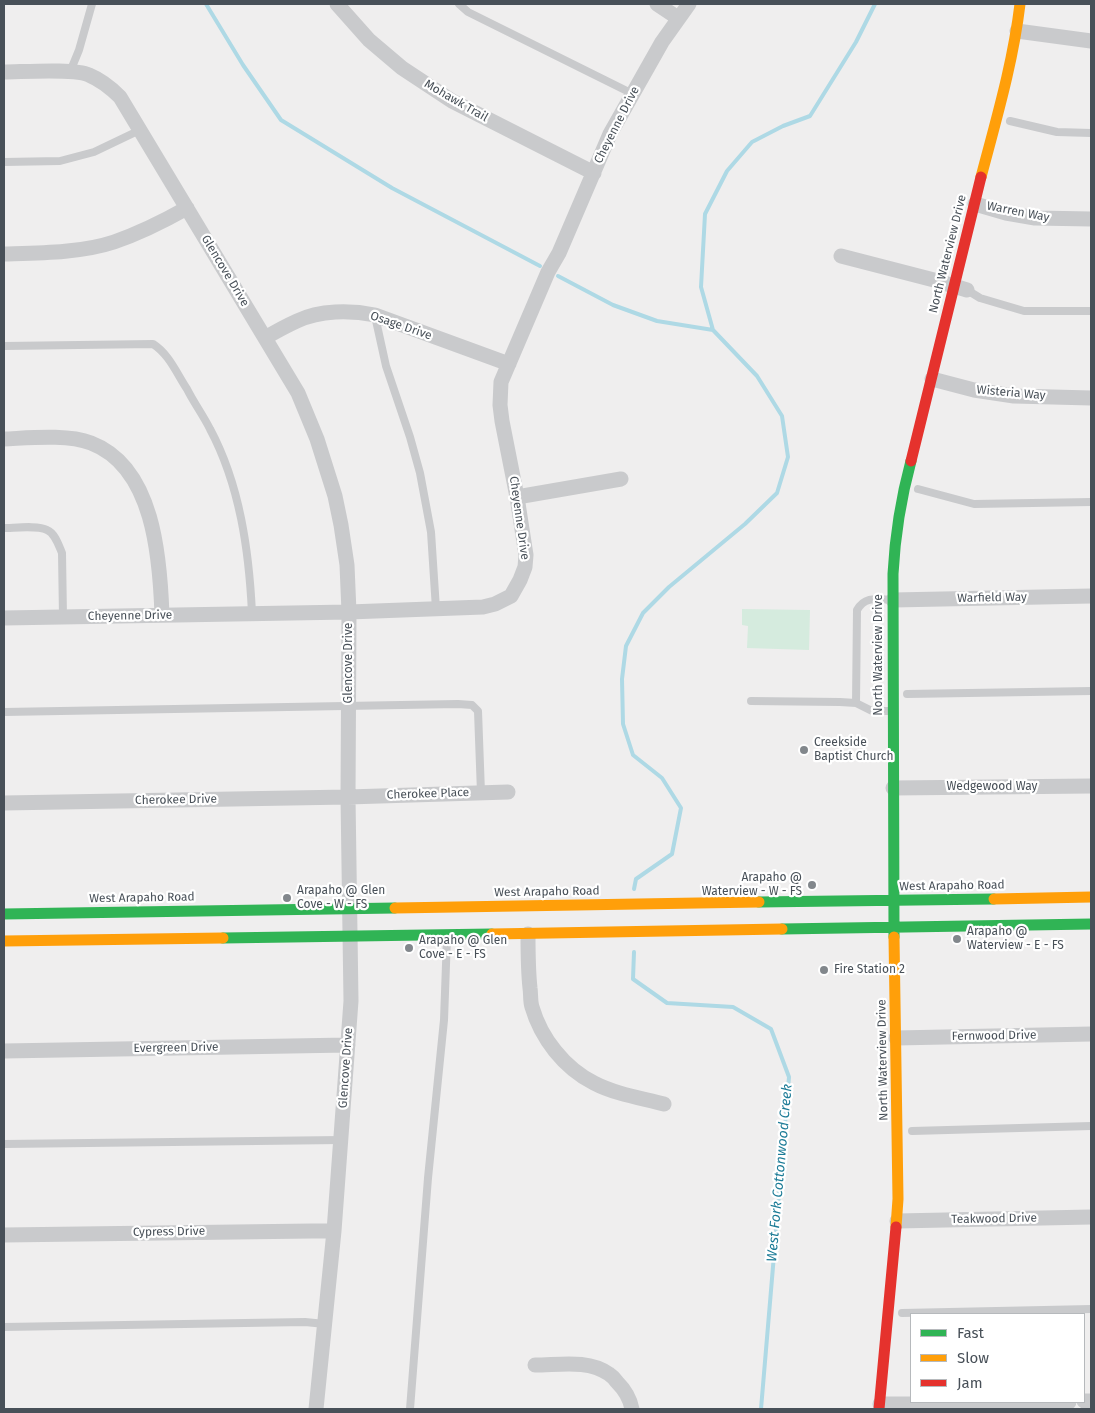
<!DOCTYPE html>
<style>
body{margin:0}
#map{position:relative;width:1095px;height:1413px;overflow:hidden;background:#efeeee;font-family:"Fira Sans",sans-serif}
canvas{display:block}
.frame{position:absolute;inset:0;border:5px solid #485058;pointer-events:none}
.legend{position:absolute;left:910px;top:1313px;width:175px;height:90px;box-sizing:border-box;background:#fff;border:1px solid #b6b9bc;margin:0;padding:6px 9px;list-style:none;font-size:15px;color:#485058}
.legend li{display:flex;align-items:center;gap:10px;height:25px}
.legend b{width:25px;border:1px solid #b6b9bc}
</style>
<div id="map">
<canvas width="1095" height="1413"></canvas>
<div class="frame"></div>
<ul class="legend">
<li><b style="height:6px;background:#30b455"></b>Fast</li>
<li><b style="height:6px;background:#ff9f0a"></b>Slow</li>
<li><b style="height:6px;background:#e5322d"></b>Jam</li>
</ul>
</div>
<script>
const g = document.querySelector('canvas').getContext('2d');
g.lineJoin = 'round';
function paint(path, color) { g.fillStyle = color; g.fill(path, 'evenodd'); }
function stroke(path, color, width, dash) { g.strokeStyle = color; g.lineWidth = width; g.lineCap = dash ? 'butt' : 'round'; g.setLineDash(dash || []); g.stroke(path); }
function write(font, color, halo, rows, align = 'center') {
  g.font = font + ' "Fira Sans",sans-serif'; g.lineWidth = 4.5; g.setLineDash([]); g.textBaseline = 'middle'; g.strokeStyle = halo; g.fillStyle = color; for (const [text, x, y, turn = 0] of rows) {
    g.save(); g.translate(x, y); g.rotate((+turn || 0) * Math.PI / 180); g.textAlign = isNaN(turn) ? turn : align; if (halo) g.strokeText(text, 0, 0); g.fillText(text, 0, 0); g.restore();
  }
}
paint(new Path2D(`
 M 742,609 L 810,610 L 809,650 L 747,648 L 748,626 L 742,625 Z`), '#d5ebde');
stroke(new Path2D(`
 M 206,4 L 243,65 L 281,120 L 392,188 L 540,266
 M 558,276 L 613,305 L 657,321 L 713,330
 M 634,889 L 636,879 L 672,854 L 681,808 L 662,778 L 633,755 L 623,724 L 622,679 L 626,646 L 643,613 L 669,587 L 745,524 L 777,493 L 788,457 L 782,416 L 757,376 L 713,330 L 701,287 L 705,214 L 727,171 L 752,142 L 783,126 L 810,116 L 856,42 L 875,4
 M 634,952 L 633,979 L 667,1003 L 733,1007 L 771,1029 L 789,1077 L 761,1409`), '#aed9e5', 4);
stroke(new Path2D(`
 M 459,4 L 468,12 L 633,94
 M 70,72 L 79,50 L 92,4
 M 1010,121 L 1057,132 L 1091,133
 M 4,162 L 60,161 L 94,152 L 140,130
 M 967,290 L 980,298 L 1024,311 L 1091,311
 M 375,316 L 386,366 L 410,437 L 420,473 L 431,532 L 436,609
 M 4,346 L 153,344 C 169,354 177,374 187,389 C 194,403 203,415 210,429 C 240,485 249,551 252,613
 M 918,489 L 974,504 L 1091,502
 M 4,528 C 14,528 38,525 47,530 C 55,533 59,546 62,553 L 63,617
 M 907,694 L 1091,691
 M 751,701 L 840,702 L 856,703 L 857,610 C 865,596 876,599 891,600
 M 856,703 L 872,711 L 892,711
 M 4,712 L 458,704 L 472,705 L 478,711 L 481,793
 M 912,1131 L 1091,1126
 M 4,1144 L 341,1140
 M 902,1313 L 1091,1309
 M 4,1327 L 305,1322 L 325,1324
 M 410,1409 L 428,1178 L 444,1020 L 447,937`), '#c9cacc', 8);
stroke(new Path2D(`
 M 337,4 L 369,40 L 402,68 L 452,101 L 594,173
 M 657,4 L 678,18
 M 1017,31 L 1091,41
 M 4,72 C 22,72 74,68 89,75 C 101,80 111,88 120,97 L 298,393 L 317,439 L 335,496 L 341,525 L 347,565 L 349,612 L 348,797 L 351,1001 L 334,1231 L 316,1409
 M 975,204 L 1006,213 L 1035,218 L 1091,219
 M 4,254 C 39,253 81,253 114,242 C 140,233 164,221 187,208
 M 841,256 L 934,280 L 967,290
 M 265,338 C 275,332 286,326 297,321 C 320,310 350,310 375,315 L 509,364
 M 932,379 L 974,390 L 1014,396 L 1091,398
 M 4,439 C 29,438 67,434 91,443 C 154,467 160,558 162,615
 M 517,497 L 621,479
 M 893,600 L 1091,596
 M 4,618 L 349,612 L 483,607 L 495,604 L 511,596 L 520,580 L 525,567 L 526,555 L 517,497 L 502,421 L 500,405 L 501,382 L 548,272 L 559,253 L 610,134 L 662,42 L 689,4
 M 893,788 L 1091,786
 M 4,803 L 348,797 L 508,792
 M 528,934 C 528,952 528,970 530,988 C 531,994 530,1001 532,1007 C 541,1038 564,1068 594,1083 C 615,1094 641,1098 664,1104
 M 896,1038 L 1091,1034
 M 4,1051 L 348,1045
 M 897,1221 L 1091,1217
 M 4,1235 L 312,1231 L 334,1231
 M 535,1365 C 559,1365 588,1359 609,1374 C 612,1376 615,1379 617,1382 C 625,1390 630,1398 632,1409
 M 1084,1401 L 1091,1401
 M 880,1404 L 934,1404 L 1069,1402`), '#c9cacc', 15);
stroke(new Path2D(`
 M 759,902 L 994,899
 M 4,914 L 395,908
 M 782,929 L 1091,924
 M 894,937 L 893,574 C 895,535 901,498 911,461
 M 223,938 L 492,934`), '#30b455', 11);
stroke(new Path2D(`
 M 981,177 C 996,120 1013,63 1020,4
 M 994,899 L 1091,897
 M 395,908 L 759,902
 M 492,934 L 782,929
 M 894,937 L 898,1199 L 896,1227
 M 4,941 L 223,938`), '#ff9f0a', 11);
stroke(new Path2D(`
 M 911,461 L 981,177
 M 879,1409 L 896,1227`), '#e5322d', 11);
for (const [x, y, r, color] of [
 [804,750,5,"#82878c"],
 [812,885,5,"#82878c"],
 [287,898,5,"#82878c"],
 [957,939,5,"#82878c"],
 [409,948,5,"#82878c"],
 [824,970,5,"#82878c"]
]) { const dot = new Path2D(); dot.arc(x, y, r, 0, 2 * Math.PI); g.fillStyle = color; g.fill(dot); stroke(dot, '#fff', 2); }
write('12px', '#485058', '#fff', [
 ["Mohawk Trail",456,101,30],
 ["Cheyenne Drive",617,125,-63],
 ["Warren Way",1018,212,11],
 ["North Waterview Drive",948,254,-76],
 ["Glencove Drive",225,271,59],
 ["Osage Drive",401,326,19],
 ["Wisteria Way",1011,393,5],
 ["Cheyenne Drive",519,518,82],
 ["Warfield Way",992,598,-1],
 ["Cheyenne Drive",130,616,-1],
 ["North Waterview Drive",879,655,-90],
 ["Glencove Drive",349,663,-90],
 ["Wedgewood Way",992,787],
 ["Cherokee Place",428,794,-2],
 ["Cherokee Drive",176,800,-1],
 ["West Arapaho Road",952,886,-1],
 ["West Arapaho Road",547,892,-1],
 ["West Arapaho Road",142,898,-1],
 ["Fernwood Drive",994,1036,-1],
 ["Evergreen Drive",176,1048,-1],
 ["North Waterview Drive",883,1060,-91],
 ["Glencove Drive",346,1068,-86],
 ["Teakwood Drive",994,1219,-1],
 ["Cypress Drive",169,1232,-1]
]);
write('12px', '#485058', '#fff', [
 ["Creekside",814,743],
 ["Baptist Church",814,757],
 ["Arapaho @",802,878,"right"],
 ["Waterview - W - FS",802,892,"right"],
 ["Arapaho @ Glen",297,891],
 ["Cove - W - FS",297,905],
 ["Arapaho @",967,932],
 ["Waterview - E - FS",967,946],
 ["Arapaho @ Glen",419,941],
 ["Cove - E - FS",419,955],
 ["Fire Station 2",834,970]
], 'left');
write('italic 14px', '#1d7c97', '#fff', [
 ["West Fork Cottonwood Creek",780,1173,-85]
]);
</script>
